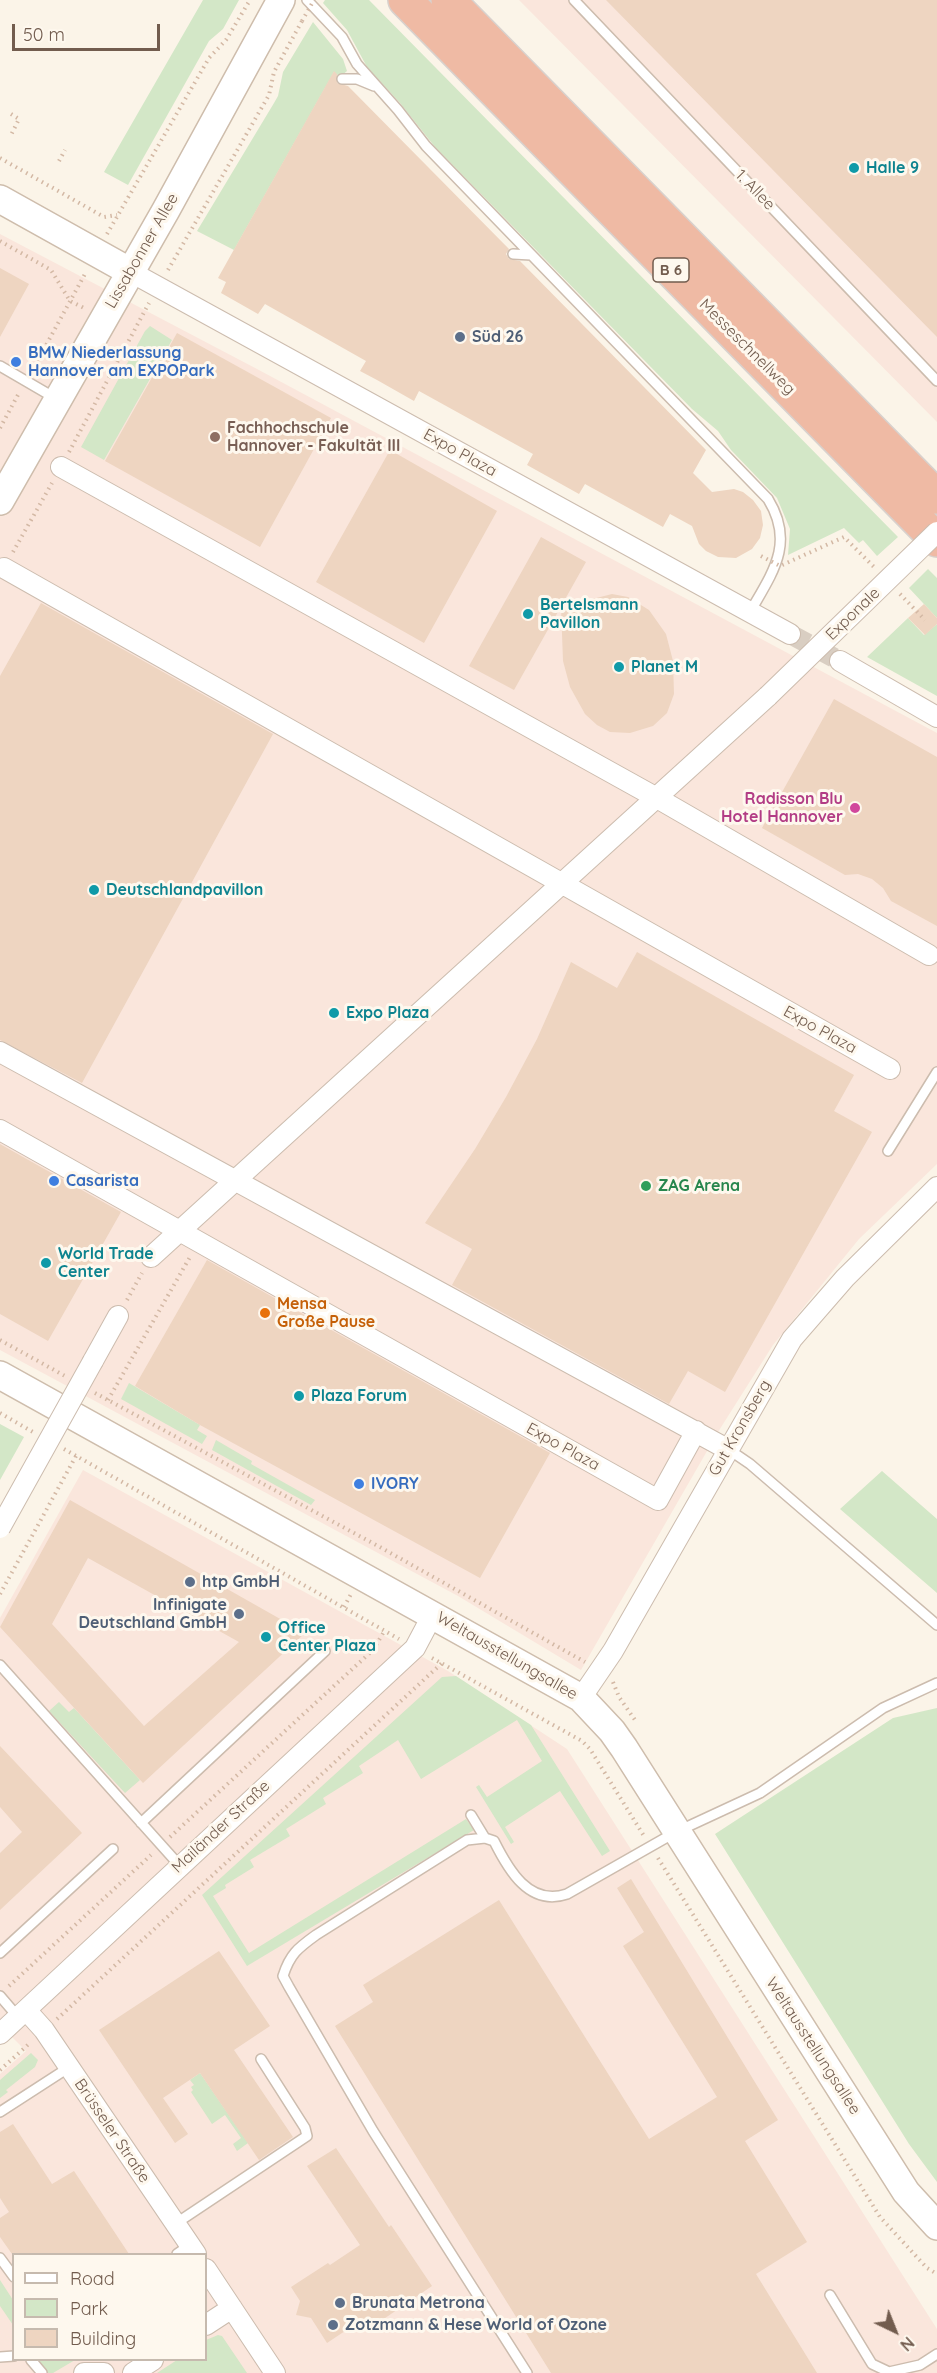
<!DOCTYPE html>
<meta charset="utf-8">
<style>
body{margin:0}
#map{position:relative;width:937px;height:2373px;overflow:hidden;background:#fbf4e8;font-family:Quicksand,sans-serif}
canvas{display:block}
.legend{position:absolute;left:12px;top:2253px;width:195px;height:108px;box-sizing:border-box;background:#fef8ee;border:2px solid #c6baae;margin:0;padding:8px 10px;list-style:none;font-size:18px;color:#725c4e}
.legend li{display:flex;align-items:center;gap:12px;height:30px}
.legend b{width:30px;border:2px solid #c6baae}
.north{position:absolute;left:865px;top:2301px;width:60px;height:60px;-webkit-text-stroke:4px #fef8ee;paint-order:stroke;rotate:137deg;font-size:16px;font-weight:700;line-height:24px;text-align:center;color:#725c4e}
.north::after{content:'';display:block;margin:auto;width:21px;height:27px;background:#725c4e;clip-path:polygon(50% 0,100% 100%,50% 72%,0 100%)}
.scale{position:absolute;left:12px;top:24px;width:148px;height:27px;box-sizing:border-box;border:3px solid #725c4e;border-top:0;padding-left:8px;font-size:18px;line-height:21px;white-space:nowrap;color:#725c4e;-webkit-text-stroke:4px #fef8ee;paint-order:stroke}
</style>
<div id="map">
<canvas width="937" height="2373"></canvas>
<ul class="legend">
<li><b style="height:8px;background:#fff"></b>Road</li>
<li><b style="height:16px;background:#d3e7c7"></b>Park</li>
<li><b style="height:16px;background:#eed5c1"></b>Building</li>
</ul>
<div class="north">N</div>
<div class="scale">50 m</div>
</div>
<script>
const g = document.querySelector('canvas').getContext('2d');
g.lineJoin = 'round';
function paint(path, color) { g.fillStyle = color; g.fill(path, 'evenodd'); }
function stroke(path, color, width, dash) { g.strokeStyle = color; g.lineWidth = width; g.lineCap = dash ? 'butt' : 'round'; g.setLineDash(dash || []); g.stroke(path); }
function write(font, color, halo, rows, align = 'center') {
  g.font = font + ' Quicksand,sans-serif'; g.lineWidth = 6; g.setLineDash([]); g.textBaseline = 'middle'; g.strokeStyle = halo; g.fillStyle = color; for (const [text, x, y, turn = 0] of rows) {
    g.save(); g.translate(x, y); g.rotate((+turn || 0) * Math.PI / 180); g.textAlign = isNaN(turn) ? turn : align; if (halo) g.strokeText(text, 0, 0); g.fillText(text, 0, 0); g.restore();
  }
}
paint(new Path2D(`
 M 519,0 L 937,0 L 937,422 Z
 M 0,234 L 257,369 L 937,733 L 937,1164 L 859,1239 L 773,1345 L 718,1432 L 581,1670 L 458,1596 L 0,1350 Z
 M 83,1470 L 448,1671 L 567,1749 L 937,2329 L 937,2373 L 0,2373 L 0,2074 L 26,2051 L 0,2025 L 0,1618 ZM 14,2254 L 206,2254 L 206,2360 L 14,2360 Z`), '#fae6dc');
paint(new Path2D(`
 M 203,0 L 239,0 L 223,29 L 209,41 L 128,185 L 104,172 Z
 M 325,0 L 369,0 L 898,537 L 877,556 L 863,540 L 859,543 L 844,528 L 788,555 L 790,529 L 777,498 L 731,450 L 718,431 L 692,409 L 435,147 L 400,103 L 367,67 L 347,30 L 323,3 Z
 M 313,22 L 343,59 L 347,71 L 340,77 L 334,72 L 234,250 L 197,231 L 274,103 L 278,96 L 283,72 Z
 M 150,326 L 172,340 L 104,460 L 81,447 L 145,331 Z
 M 928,569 L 937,578 L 937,618 L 909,588 Z
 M 908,618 L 924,635 L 937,624 L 937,696 L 867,657 Z
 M 129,1383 L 200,1425 L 197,1430 L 207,1436 L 202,1444 L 121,1399 Z
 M 0,1424 L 24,1437 L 0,1480 Z
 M 216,1440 L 252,1461 L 251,1464 L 315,1500 L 311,1505 L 212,1450 Z
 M 882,1471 L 937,1519 L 937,1593 L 840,1509 Z
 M 456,1676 L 531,1725 L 610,1851 L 602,1856 L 560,1791 L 505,1827 L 514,1842 L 511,1844 L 476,1787 L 479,1785 L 487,1797 L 542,1761 L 517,1720 L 421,1779 L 398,1740 L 359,1766 L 363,1773 L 323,1798 L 326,1804 L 286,1829 L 290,1836 L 250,1860 L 254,1867 L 225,1885 L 226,1888 L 213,1896 L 249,1953 L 466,1819 L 474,1830 L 247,1966 L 202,1895 L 442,1677 Z
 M 59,1702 L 69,1712 L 74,1708 L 140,1780 L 125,1793 L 49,1711 Z
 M 937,1708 L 937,2182 L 909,2144 L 715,1834 L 893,1718 Z
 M 31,2053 L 38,2060 L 35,2067 L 6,2090 L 8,2092 L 0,2098 L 0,2080 Z
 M 200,2073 L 248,2143 L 237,2151 L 233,2144 L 241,2138 L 225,2115 L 212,2124 L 191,2092 L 193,2090 L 191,2087 L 194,2085 L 190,2080 Z
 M 0,2280 L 13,2300 L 13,2325 L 0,2306 Z
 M 218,2335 L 222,2336 L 247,2373 L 157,2373 L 177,2360 L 206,2360 L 206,2340 Z
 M 38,2360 L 75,2360 L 53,2373 L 48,2373 Z`), '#d3e7c7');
paint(new Path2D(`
 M 606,0 L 937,0 L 937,337 Z
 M 334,71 L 337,74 L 337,83 L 348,86 L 509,249 L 506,254 L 509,259 L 520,261 L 706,450 L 693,473 L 712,492 L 734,489 L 743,492 L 753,500 L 761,511 L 763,525 L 760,538 L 752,549 L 736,558 L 718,557 L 706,551 L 699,544 L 692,526 L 670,514 L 663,527 L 585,484 L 579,494 L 527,465 L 533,454 L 419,391 L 414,401 L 377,380 L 360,371 L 366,361 L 265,304 L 258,314 L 221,293 L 226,282 L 218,278 Z
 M 0,268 L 29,284 L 0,337 Z
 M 177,333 L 331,418 L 260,547 L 105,461 Z
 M 390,450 L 497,511 L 424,643 L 316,582 Z
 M 541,537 L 586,562 L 514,690 L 469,666 Z
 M 612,594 L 628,597 L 649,610 L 666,634 L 673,661 L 674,694 L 667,713 L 653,726 L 630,733 L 610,732 L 597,725 L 585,714 L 570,687 L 563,661 L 561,607 Z
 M 41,603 L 273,734 L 82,1083 L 0,1040 L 0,676 Z
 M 924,604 L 937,618 L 937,624 L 925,635 L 908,618 Z
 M 834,699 L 937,757 L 937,926 L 891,901 L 883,888 L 872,879 L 858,874 L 845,875 L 762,828 Z
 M 637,952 L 854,1075 L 834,1111 L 872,1132 L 725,1392 L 688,1371 L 669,1404 L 452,1285 L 472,1249 L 425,1223 L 475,1149 L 506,1097 L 537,1039 L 571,962 L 617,988 Z
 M 0,1144 L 121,1212 L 48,1341 L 0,1314 Z
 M 207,1260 L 550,1453 L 480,1578 L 200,1425 L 135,1386 Z
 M 70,1500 L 305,1633 L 143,1783 L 0,1627 ZM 88,1558 L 239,1642 L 144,1726 L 52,1624 Z
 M 0,1746 L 82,1833 L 0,1910 L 0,1853 L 22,1832 L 0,1807 Z
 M 631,1879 L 778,2120 L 745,2141 L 807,2242 L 756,2274 L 817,2373 L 551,2373 L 335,2026 L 373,2002 L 363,1985 L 499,1900 L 649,2139 L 717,2097 L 623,1946 L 644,1932 L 617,1888 Z
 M 219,1951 L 270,2026 L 234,2050 L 293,2137 L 259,2160 L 200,2073 L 163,2098 L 188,2134 L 175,2143 L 99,2030 Z
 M 13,2124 L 52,2184 L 74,2171 L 129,2254 L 12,2254 L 0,2237 L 0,2218 L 9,2212 L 0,2198 L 0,2132 Z
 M 336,2148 L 389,2227 L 391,2225 L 432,2286 L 369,2329 L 363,2319 L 327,2343 L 311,2318 L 296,2315 L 300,2301 L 291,2287 L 328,2263 L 330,2265 L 360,2245 L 307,2166 Z`), '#eed5c1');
stroke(new Path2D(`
 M 790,634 L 840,661`), '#d9cec2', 20, [20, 10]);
const lane = new Path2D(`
 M 307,0 L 342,37 L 357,64 L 398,110 L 426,146 L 768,499 C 795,543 773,572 750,612
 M 574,0 L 937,381
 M 342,79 L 357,79 L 374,86
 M 513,254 L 531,255
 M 0,366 L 55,398
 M 888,1151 L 937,1072
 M 728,1449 L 750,1464 L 937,1625
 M 0,1665 L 180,1866
 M 471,1815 L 485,1838
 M 141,1823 L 325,1651
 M 0,1953 L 113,1849
 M 0,1996 L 18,2017
 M 0,2112 L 68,2068
 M 175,2224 L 307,2136 L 305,2128 L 261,2059
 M 177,2254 L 190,2245
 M 0,2258 L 14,2277
 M 830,2295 L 872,2364 L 889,2372 L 920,2365 L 937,2354
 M 0,2357 L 14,2356
 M 31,2360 L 42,2373
 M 527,2373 L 373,2131 L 289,1987 L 283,1976 C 290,1954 298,1948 316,1935 L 467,1840 L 485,1838 L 494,1841 C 508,1869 529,1907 567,1894 L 676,1832 L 760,1793 L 883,1708 L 937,1683`);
const street = new Path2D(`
 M 129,271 L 790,634
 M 61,467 L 657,798 L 929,955
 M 4,568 L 890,1069
 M 840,661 L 937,717
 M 0,1052 L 727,1449
 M 0,1130 L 658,1500 L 696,1431
 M 151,1257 L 768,696
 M 93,1361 L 118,1316
 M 581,1698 L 613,1651 L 792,1339 L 845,1278 L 937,1187
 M 26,2010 L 44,2030 L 196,2254
 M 0,2034 L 415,1648 L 433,1614
 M 206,2269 L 275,2373
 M 206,2325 L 232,2308
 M 84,2373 L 104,2373
 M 133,2373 L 153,2360`);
const secondary = new Path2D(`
 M 0,199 L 129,271
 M 0,501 L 166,210 L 281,0
 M 0,1375 L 581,1698 L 612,1731 L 624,1748 L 906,2192 L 937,2226`);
const highway = new Path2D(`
 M 405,0 L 937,540
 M 448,0 L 937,497`);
stroke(lane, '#ccbcae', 12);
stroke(street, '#ccbcae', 22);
stroke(secondary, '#cebdac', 30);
stroke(highway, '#d8d1cd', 36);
stroke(new Path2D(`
 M 11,114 L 19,119 L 11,135
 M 0,158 L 104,217 L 117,215
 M 59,161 L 65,150
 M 107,234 L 209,58 L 226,40 L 250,0
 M 0,241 L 51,270 L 70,301 L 84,308
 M 168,270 L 269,95 L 274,72 L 302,21
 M 32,371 L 86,272
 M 0,428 L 19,393
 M 69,452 L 149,303
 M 13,552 L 52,483
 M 127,1300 L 142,1273
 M 0,1340 L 65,1376
 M 95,1393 L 378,1546 L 585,1662
 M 108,1400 L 190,1257
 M 0,1413 L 33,1432
 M 64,1449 L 399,1639
 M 0,1594 L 76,1456
 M 344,1607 L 351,1594
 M 432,1658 L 582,1741 L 590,1749 L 644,1836
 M 613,1682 L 619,1697 L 635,1720
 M 170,1837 L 373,1650 L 385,1630
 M 658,1858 L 880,2217 L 927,2268 L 937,2274
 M 9,1986 L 151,1855
 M 57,2019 L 442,1663
 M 0,2070 L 31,2042`), '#d3b8a4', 4, [1.5, 4.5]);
stroke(lane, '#fff', 9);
stroke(street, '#fff', 20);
stroke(secondary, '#fff', 27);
stroke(highway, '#efbaa4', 33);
const streetBridge = new Path2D(`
 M 768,696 L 937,532
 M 0,1528 L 93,1361`);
stroke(streetBridge, '#ccbcae', 22, []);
stroke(new Path2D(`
 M 302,21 L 314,0
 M 761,556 L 780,566 L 844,537 L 874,567
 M 900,594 L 925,620`), '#d3b8a4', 4, [1.5, 4.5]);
stroke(streetBridge, '#fff', 20);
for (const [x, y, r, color] of [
 [854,168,6,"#0f9aa8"],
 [460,337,6,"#5c6f8a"],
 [16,362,6,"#3f7fe0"],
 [215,437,6,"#8d6e63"],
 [528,614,6,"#0f9aa8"],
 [619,667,6,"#0f9aa8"],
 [855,808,6,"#d1479c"],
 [94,890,6,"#0f9aa8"],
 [334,1013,6,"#0f9aa8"],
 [54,1181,6,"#3f7fe0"],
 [646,1186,6,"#2e9e5b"],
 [46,1263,6,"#0f9aa8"],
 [265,1313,6,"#e8710a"],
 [299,1396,6,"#0f9aa8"],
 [359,1484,6,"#3f7fe0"],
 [190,1582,6,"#5c6f8a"],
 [239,1614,6,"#5c6f8a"],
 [266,1637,6,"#0f9aa8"],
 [340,2303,6,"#5c6f8a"],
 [333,2325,6,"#5c6f8a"]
]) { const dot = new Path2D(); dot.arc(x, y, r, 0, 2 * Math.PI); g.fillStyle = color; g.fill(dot); stroke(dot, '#fef8ee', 2); }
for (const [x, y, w] of [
 [671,270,36]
]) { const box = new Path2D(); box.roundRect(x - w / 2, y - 12, w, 24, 4.5); g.fillStyle = '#fef8ee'; g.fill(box); stroke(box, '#725c4e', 1.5); }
write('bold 15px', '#725c4e', null, [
 ["B 6",671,270]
]);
write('bold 16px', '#0d838f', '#fef8ee', [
 ["Halle 9",866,168],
 ["Bertelsmann",540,605],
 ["Pavillon",540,623],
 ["Planet M",631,667],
 ["Deutschlandpavillon",106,890],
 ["Expo Plaza",346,1013],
 ["World Trade",58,1254],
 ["Center",58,1272],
 ["Plaza Forum",311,1396],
 ["Office",278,1628],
 ["Center Plaza",278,1646]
], 'left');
write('16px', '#725c4e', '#fef8ee', [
 ["1. Allee",755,190,46],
 ["Lissabonner Allee",142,251,-60],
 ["Messeschnellweg",747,347,45],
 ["Expo Plaza",460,453,29],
 ["Exponale",853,614,-44],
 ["Expo Plaza",820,1030,29],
 ["Gut Kronsberg",740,1428,-60],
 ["Expo Plaza",563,1447,29],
 ["Weltausstellungsallee",507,1656,30],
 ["Mailänder Straße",221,1827,-43],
 ["Weltausstellungsallee",813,2046,57],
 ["Brüsseler Straße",112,2131,56]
]);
write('bold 16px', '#4e5e75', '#fef8ee', [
 ["Süd 26",472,337],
 ["htp GmbH",202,1582],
 ["Infinigate",227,1605,"right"],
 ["Deutschland GmbH",227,1623,"right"],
 ["Brunata Metrona",352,2303],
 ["Zotzmann & Hese World of Ozone",345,2325]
], 'left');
write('bold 16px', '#366cbe', '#fef8ee', [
 ["BMW Niederlassung",28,353],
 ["Hannover am EXPOPark",28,371],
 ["Casarista",66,1181],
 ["IVORY",371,1484]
], 'left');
write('bold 16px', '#785e54', '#fef8ee', [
 ["Fachhochschule",227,428],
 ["Hannover - Fakultät III",227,446]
], 'left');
write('bold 16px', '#b23c85', '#fef8ee', [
 ["Radisson Blu",843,799],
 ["Hotel Hannover",843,817]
], 'right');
write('bold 16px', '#27864d', '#fef8ee', [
 ["ZAG Arena",658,1186]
], 'left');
write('bold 16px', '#c56008', '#fef8ee', [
 ["Mensa",277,1304],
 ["Große Pause",277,1322]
], 'left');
</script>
